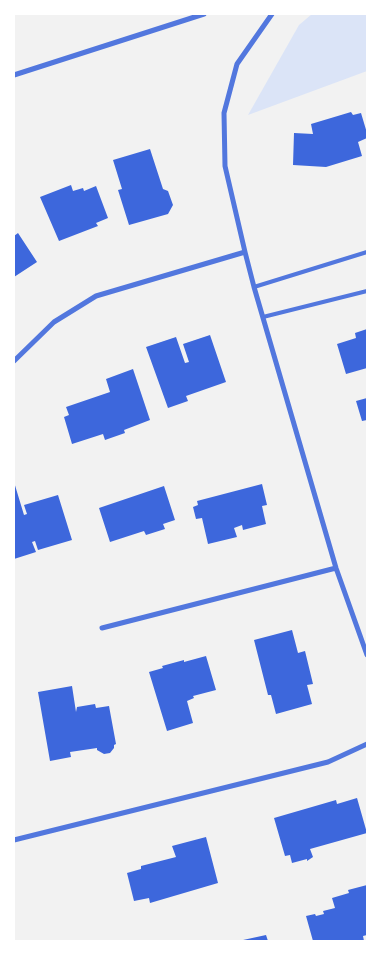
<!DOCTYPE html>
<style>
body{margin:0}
#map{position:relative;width:381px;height:955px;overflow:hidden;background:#f2f2f2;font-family:"IBM Plex Serif",serif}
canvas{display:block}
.frame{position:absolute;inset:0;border:15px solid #fff;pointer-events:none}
</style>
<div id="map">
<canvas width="381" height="955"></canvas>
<div class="frame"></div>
</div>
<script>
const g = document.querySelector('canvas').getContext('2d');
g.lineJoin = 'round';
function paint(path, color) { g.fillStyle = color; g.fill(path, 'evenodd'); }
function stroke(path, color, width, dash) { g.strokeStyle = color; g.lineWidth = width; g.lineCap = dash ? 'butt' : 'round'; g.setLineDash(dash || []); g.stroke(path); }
paint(new Path2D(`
 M 312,14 L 367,14 L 367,71 L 248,115 L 299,25 Z`), '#dbe4f7');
paint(new Path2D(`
 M 351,112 L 353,115 L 361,113 L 367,133 L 367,138 L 358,142 L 362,156 L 326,167 L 293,165 L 294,133 L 313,134 L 311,124 Z
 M 150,149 L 163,189 L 168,191 L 173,205 L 168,214 L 129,225 L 118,190 L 122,189 L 113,160 Z
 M 71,185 L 73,191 L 83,188 L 84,191 L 96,186 L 108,218 L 96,223 L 98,226 L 59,241 L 40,197 Z
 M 18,233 L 37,262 L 14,277 L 14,236 Z
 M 367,329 L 367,368 L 346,374 L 337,344 L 356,338 L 355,333 Z
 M 210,335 L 226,382 L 186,396 L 188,401 L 168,408 L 146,347 L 176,337 L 185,363 L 189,362 L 183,344 Z
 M 133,369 L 150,420 L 124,430 L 125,433 L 105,440 L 103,434 L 72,444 L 64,417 L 69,415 L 66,407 L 110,392 L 106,379 Z
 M 367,398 L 367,420 L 362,421 L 356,401 Z
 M 14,482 L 24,515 L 27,514 L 24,505 L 58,495 L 72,540 L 38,550 L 35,541 L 32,542 L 36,552 L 14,559 Z
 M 262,484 L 267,505 L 262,506 L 266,524 L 243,530 L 242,525 L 234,528 L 237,537 L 208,544 L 202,518 L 196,519 L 193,507 L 198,505 L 197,501 Z
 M 164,486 L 175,520 L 163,524 L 165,529 L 146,535 L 144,531 L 110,542 L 99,508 Z
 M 292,630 L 298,653 L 305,651 L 313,684 L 307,685 L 312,704 L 276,714 L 271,695 L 268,695 L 254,640 Z
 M 206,656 L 216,690 L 193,696 L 194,698 L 187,701 L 193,723 L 167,731 L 149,672 L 163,668 L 162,666 L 184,660 L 184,662 Z
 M 72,686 L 76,712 L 77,707 L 95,704 L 96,708 L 109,706 L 116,744 L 114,745 L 114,748 L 110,753 L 104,754 L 97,750 L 97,748 L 70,752 L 71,757 L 50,761 L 38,692 Z
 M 357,798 L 367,833 L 310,849 L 313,857 L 307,861 L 307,859 L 292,863 L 290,855 L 285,856 L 274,818 L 336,800 L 337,804 Z
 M 206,837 L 218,883 L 150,903 L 149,898 L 134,901 L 127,873 L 141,869 L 141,866 L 176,857 L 172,846 Z
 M 367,885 L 367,935 L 363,936 L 364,941 L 313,941 L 306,916 L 315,914 L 316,916 L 324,914 L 323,911 L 335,908 L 332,898 L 349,893 L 348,890 Z
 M 266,935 L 268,941 L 243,941 L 243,940 Z`), '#3d67dc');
stroke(new Path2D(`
 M 254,287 L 367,252
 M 263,317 L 367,291`), '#5277de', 4);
stroke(new Path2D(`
 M 272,14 L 237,64 L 224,113 L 225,166 L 245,252 L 254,287 L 336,568 L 367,655
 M 14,75 L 204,14
 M 14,361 L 54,322 L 96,296 L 245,252
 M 102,628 L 336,568
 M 14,840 L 328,762 L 367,744`), '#5277de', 5);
</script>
